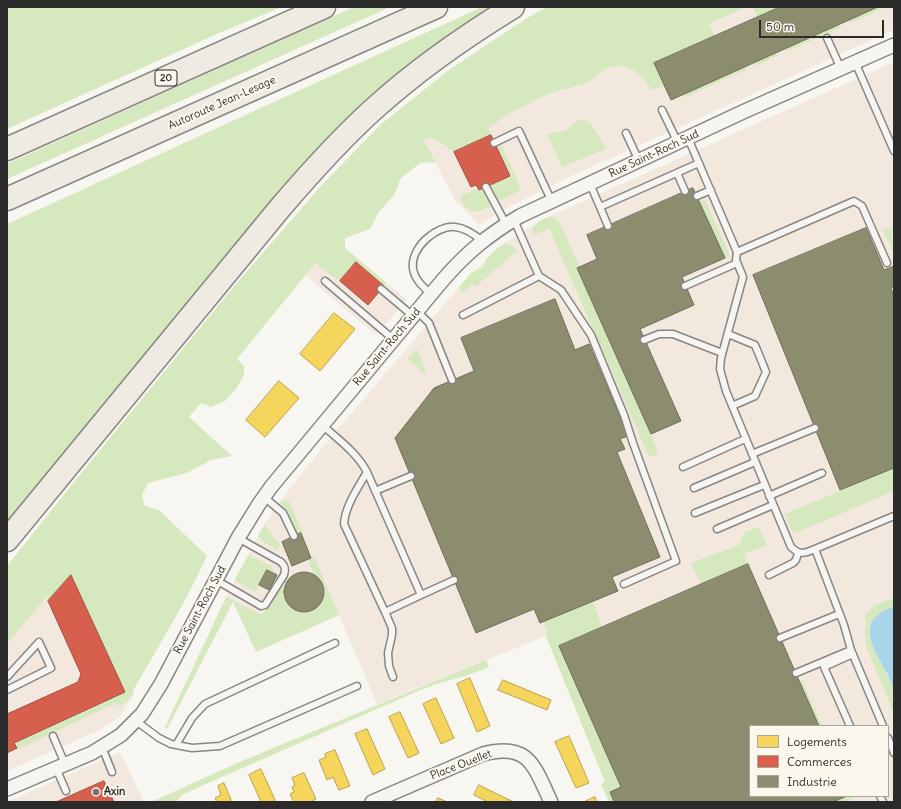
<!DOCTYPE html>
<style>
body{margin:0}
#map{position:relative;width:901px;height:809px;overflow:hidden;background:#f8f6f0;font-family:Delius,sans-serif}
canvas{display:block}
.frame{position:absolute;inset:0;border:8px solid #2b2b2b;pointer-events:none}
.legend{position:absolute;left:749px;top:725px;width:140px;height:72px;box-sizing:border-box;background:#fbf7ec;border:1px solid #a8a59f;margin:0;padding:5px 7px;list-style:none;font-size:12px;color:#2b2b2b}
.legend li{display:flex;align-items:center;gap:8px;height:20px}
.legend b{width:20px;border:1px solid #a8a59f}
.scale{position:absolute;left:759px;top:20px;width:125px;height:18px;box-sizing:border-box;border:2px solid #2b2b2b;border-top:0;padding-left:5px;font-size:12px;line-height:14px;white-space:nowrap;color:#2b2b2b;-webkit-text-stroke:3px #fbf7ec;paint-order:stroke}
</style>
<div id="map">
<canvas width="901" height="809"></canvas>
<div class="frame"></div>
<ul class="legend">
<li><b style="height:11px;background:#f6d55c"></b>Logements</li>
<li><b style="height:11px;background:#d6604d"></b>Commerces</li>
<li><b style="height:11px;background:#8c8c6e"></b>Industrie</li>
</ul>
<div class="scale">50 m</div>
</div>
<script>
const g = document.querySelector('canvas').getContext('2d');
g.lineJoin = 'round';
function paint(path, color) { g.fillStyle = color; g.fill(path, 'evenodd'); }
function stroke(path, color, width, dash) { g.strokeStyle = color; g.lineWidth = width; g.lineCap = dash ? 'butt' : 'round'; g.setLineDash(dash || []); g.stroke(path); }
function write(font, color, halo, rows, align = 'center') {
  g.font = font + ' Delius,sans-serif'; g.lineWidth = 4; g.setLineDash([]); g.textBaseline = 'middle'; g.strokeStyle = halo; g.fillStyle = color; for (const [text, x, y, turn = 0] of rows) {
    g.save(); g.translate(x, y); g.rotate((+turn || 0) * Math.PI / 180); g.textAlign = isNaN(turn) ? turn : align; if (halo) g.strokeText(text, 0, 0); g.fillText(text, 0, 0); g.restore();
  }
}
paint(new Path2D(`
 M 746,7 L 894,7 L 894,30 L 567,178 L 503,210 L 479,225 L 455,200 L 435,162 L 428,147 L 423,141 L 527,92 L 533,102 L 558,91 L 589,82 L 600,72 Z
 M 894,62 L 894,802 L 609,802 L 601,784 L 605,782 L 546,636 L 377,704 L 339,615 L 256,652 L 233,601 L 226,597 L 262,528 L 280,501 L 322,448 L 459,287 L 500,246 L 541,220 ZM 750,726 L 888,726 L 888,796 L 750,796 Z
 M 335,239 L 407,300 L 376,335 L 305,275 Z
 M 66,565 L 125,692 L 133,695 L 120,716 L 102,729 L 7,771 L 7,638 Z
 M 120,752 L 144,802 L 7,802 Z`), '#f3e8de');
paint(new Path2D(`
 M 7,7 L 282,7 L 219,33 L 7,129 Z
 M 354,7 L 390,7 L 7,179 L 7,164 Z
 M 482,7 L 495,7 L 459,29 L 417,58 L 376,93 L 7,527 L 7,224 Z
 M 547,7 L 746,7 L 709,24 L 715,36 L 665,86 L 652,90 C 642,76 635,66 616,66 C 604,66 597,78 588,82 C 578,86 568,88 558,91 C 533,100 509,112 488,128 L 491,135 L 454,152 L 432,137 L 423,141 L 428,147 L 435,162 L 420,163 L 401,178 L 394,195 L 378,213 L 370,229 L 345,238 L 345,248 L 386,283 L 384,286 L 356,263 L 340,281 L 321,268 L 316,262 L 237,359 L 244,366 L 244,375 L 236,389 L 225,401 L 211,407 L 201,403 L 189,417 L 232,456 L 211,460 L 187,473 L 148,483 L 142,495 L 145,506 L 159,510 L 207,556 C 186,602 159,645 134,689 L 133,695 L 123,704 L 118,706 L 116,703 L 17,750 L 14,743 L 125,692 L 71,575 L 50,599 L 46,597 L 7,644 L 7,566 L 74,482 L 236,284 L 319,188 L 380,125 L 449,70 L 527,18 Z
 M 753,7 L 780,7 L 757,17 Z
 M 878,7 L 886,7 L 850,23 L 849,20 Z
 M 839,25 L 840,28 L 788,51 L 787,48 Z
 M 775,53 L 777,56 L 755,66 L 754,63 Z
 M 745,66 L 747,69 L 686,97 L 684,94 Z
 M 579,119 L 589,122 L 600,138 L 606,149 L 562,167 L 547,134 L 565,131 Z
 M 502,146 L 520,187 L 519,191 L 501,201 L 498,200 L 490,185 L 510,176 L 497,147 Z
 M 483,188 L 490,204 L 489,207 C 477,214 465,214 461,198 L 462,195 L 478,189 L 479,190 Z
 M 705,200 L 730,256 L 725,258 L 700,202 Z
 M 551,216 L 558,220 L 580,267 L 577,268 L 651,434 L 658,454 L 649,457 L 549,228 L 534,235 L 532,229 L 541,220 Z
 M 893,226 L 891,238 L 894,245 L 894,253 L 883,230 Z
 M 507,244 L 512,246 L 517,251 L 475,287 L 472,284 L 462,293 L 459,287 L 472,272 L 480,269 L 486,263 L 487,258 L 500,246 Z
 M 417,349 L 426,372 L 424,374 L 408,359 Z
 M 894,468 L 894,491 L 793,534 L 785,514 Z
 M 280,501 L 289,501 L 303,533 L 297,535 Z
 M 264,526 L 266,527 L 280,544 L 277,551 L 259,538 L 259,535 Z
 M 759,527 L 767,545 L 744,554 L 748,564 L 701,584 L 691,563 L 739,545 L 745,532 Z
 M 248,556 L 250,556 L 271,566 L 277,575 L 267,570 L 255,592 L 236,581 L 235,579 Z
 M 314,556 L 339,615 L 256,652 L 233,602 L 167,729 L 165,727 L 226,597 L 262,615 L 280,588 L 285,590 C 283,620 329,617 324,588 C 323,581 317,579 314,573 C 311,569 310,564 308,559 Z
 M 894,598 L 894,606 L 890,607 L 869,625 L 869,637 L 894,690 L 894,714 L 866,646 L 865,631 L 866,620 L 864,616 C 871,605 883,602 894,598 Z
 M 593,602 L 602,627 L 559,646 L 621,787 L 610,792 L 614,802 L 609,802 L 601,784 L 605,782 L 546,636 L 548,632 L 543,621 Z
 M 486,660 L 489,667 L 466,676 L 436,684 L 409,695 L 206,784 L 182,795 L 176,802 L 151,802 L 237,763 Z
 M 802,680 L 822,726 L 819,726 L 799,681 Z
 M 847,796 L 852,796 L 853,798 L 845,802 L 833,802 Z`), '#d5e8be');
paint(new Path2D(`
 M 894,606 L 894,690 C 891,683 889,676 885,670 C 871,642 855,622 894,606 Z`), '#a8d5ea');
const homes = new Path2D(`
 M 334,313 L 355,329 L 320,371 L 300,354 Z
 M 279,381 L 299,398 L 265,437 L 246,420 Z
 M 470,678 L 490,726 L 477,732 L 457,684 Z
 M 503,680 L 551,700 L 547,710 L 498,690 Z
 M 436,698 L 454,738 L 441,744 L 423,704 Z
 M 400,712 L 419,753 L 408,758 L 389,717 Z
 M 367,729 L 385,769 L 373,775 L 355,734 Z
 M 569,736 L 589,783 L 576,788 L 555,742 Z
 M 335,750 L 350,786 L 339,790 L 333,777 L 327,780 L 319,760 L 326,757 L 325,754 Z
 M 261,769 L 276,802 L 261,802 L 249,775 Z
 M 304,773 L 316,799 L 310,802 L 294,802 L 290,794 L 294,792 L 292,787 L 295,785 L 292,778 Z
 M 224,783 L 232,802 L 217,802 L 215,798 L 221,795 L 218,786 Z
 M 479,785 L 497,794 L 514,802 L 488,802 L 474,795 Z
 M 595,797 L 597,802 L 584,802 Z
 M 438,798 L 447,802 L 436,802 Z`);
paint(homes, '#f6d55c');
stroke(homes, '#b9a24d', 1);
const shops = new Path2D(`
 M 491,135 L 510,176 L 479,190 L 476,185 L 471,187 L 454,152 Z
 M 356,262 L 384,286 L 368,305 L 340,281 Z
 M 71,575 L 125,692 L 14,743 L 17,748 L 7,753 L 7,714 L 78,682 L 81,674 L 48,601 Z
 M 104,781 L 114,802 L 56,802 L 92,786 Z`);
paint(shops, '#d6604d');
stroke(shops, '#a35043', 1);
const industry = new Path2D(`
 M 780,7 L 878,7 L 671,100 L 654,63 Z
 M 693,188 L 725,258 L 682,277 L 694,305 L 640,329 L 681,421 L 651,434 L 577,268 L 597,259 L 587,235 Z
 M 866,228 L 884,270 L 894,266 L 894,286 L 891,288 L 894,296 L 894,468 L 840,490 L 753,275 Z
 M 555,299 L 575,350 L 589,344 L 628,436 L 620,439 L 625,449 L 617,452 L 660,557 L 612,577 L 618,591 L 540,623 L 534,609 L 476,633 L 395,438 L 434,388 L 474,371 L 461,338 Z
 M 301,533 L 311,558 L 292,566 L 282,542 Z
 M 748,564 L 819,726 L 750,726 L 750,796 L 847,796 L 833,802 L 614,802 L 610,792 L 621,787 L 559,646 Z
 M 267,570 L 277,575 L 269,590 L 259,585 Z
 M284 592a20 20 0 1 1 40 0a20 20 0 1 1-40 0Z`);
paint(industry, '#8c8c6e');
stroke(industry, '#6f6f5a', 1);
const lane = new Path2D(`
 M 827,38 L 841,69
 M 855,62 L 894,151
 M 662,110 L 678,143
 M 626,133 L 639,161
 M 688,138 L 737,252 L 854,201 L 862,206 L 887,263
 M 494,143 L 519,131 L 552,202
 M 677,173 L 685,191
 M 590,184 L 600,207 L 699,163
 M 486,187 L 506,224
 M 697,196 L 711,190
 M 600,207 L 608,226
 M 737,252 L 736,260 L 743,277 L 721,358 L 720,369 L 726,391 L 791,547 C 801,556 804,553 815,549
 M 539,276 L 561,290 L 591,335 L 624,415 L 633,443 L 676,561 L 624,584
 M 325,281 L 393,339
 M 685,286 L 737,263
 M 381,289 L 413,316
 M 431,294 C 423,287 415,280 413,269 C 410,248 436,225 455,227 C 466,228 474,235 483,241
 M 417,311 L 429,323 L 452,380
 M 463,315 L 539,276 L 514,220
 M 728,334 L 755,345 L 766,372 L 755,396 L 732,406
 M 644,340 L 659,334 L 673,334 L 722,353
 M 322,425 C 339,440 357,453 367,472 L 421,595 L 385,612 L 344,524 C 345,506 358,488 367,472
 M 752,454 L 815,428
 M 683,467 L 745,439
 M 694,488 L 755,462
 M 375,491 L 411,476
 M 769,496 L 822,473
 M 264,497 L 283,513 L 294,536
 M 695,513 L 764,485
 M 717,529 L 773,505
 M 769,575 L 793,563 L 796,560 L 798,553
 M 216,580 L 261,606 L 265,605 L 284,575 C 286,569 285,566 281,562 L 238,538
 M 421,595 L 454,580
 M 385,612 L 392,628 L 392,635 L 388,653 L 389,666 L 393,677
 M 780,638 L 839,614
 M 796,673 L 851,650
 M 7,677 L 39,642 L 51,668 L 7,690
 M 136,721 L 159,738 L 171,744 L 192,748 L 220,746 L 357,686
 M 850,726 L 824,667 L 853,654
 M 883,726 L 851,650 L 844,625 L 815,549 L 894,516
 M 53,736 L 65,764
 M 888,738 L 894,753
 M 176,745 L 192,718 L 205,704 L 335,643
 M 102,747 L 112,772
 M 56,768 L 66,791
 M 880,796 L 883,802`);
const street = new Path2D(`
 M 7,789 L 92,753 L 121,735 L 142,714 L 161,684 L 238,538 L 259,504 L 271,487 L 442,281 C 466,253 488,235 520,216 L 745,111 L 894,45
 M 372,802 L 483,754 C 529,742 534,766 551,802`);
const highway = new Path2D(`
 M 7,149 L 324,7
 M 7,199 L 436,7
 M 7,540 L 280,208 C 310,173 341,138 376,107 C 418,69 464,37 513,7`);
stroke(lane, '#878684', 9);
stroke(street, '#878684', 16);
stroke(highway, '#878684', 25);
stroke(lane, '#f6f5f1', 6);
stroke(street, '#f6f5f1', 13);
stroke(highway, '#f0ebe2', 22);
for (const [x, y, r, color] of [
 [96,792,4,"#737270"]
]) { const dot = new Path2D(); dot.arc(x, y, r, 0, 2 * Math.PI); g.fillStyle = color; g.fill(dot); stroke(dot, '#fbf7ec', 1.5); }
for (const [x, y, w] of [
 [166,78,22]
]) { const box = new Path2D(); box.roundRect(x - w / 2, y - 8, w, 16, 3); g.fillStyle = '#fbf7ec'; g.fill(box); stroke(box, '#2b2b2b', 1); }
write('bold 10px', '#2b2b2b', null, [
 ["20",166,78]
]);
write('11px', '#2b2b2b', '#fbf7ec', [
 ["Autoroute Jean-Lesage",222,103,-24],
 ["Rue Saint-Roch Sud",654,154,-25],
 ["Rue Saint-Roch Sud",387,347,-50],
 ["Rue Saint-Roch Sud",200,610,-62],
 ["Place Ouellet",461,765,-21]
]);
write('bold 11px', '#2b2b2b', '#fbf7ec', [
 ["Axin",104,792]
], 'left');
</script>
